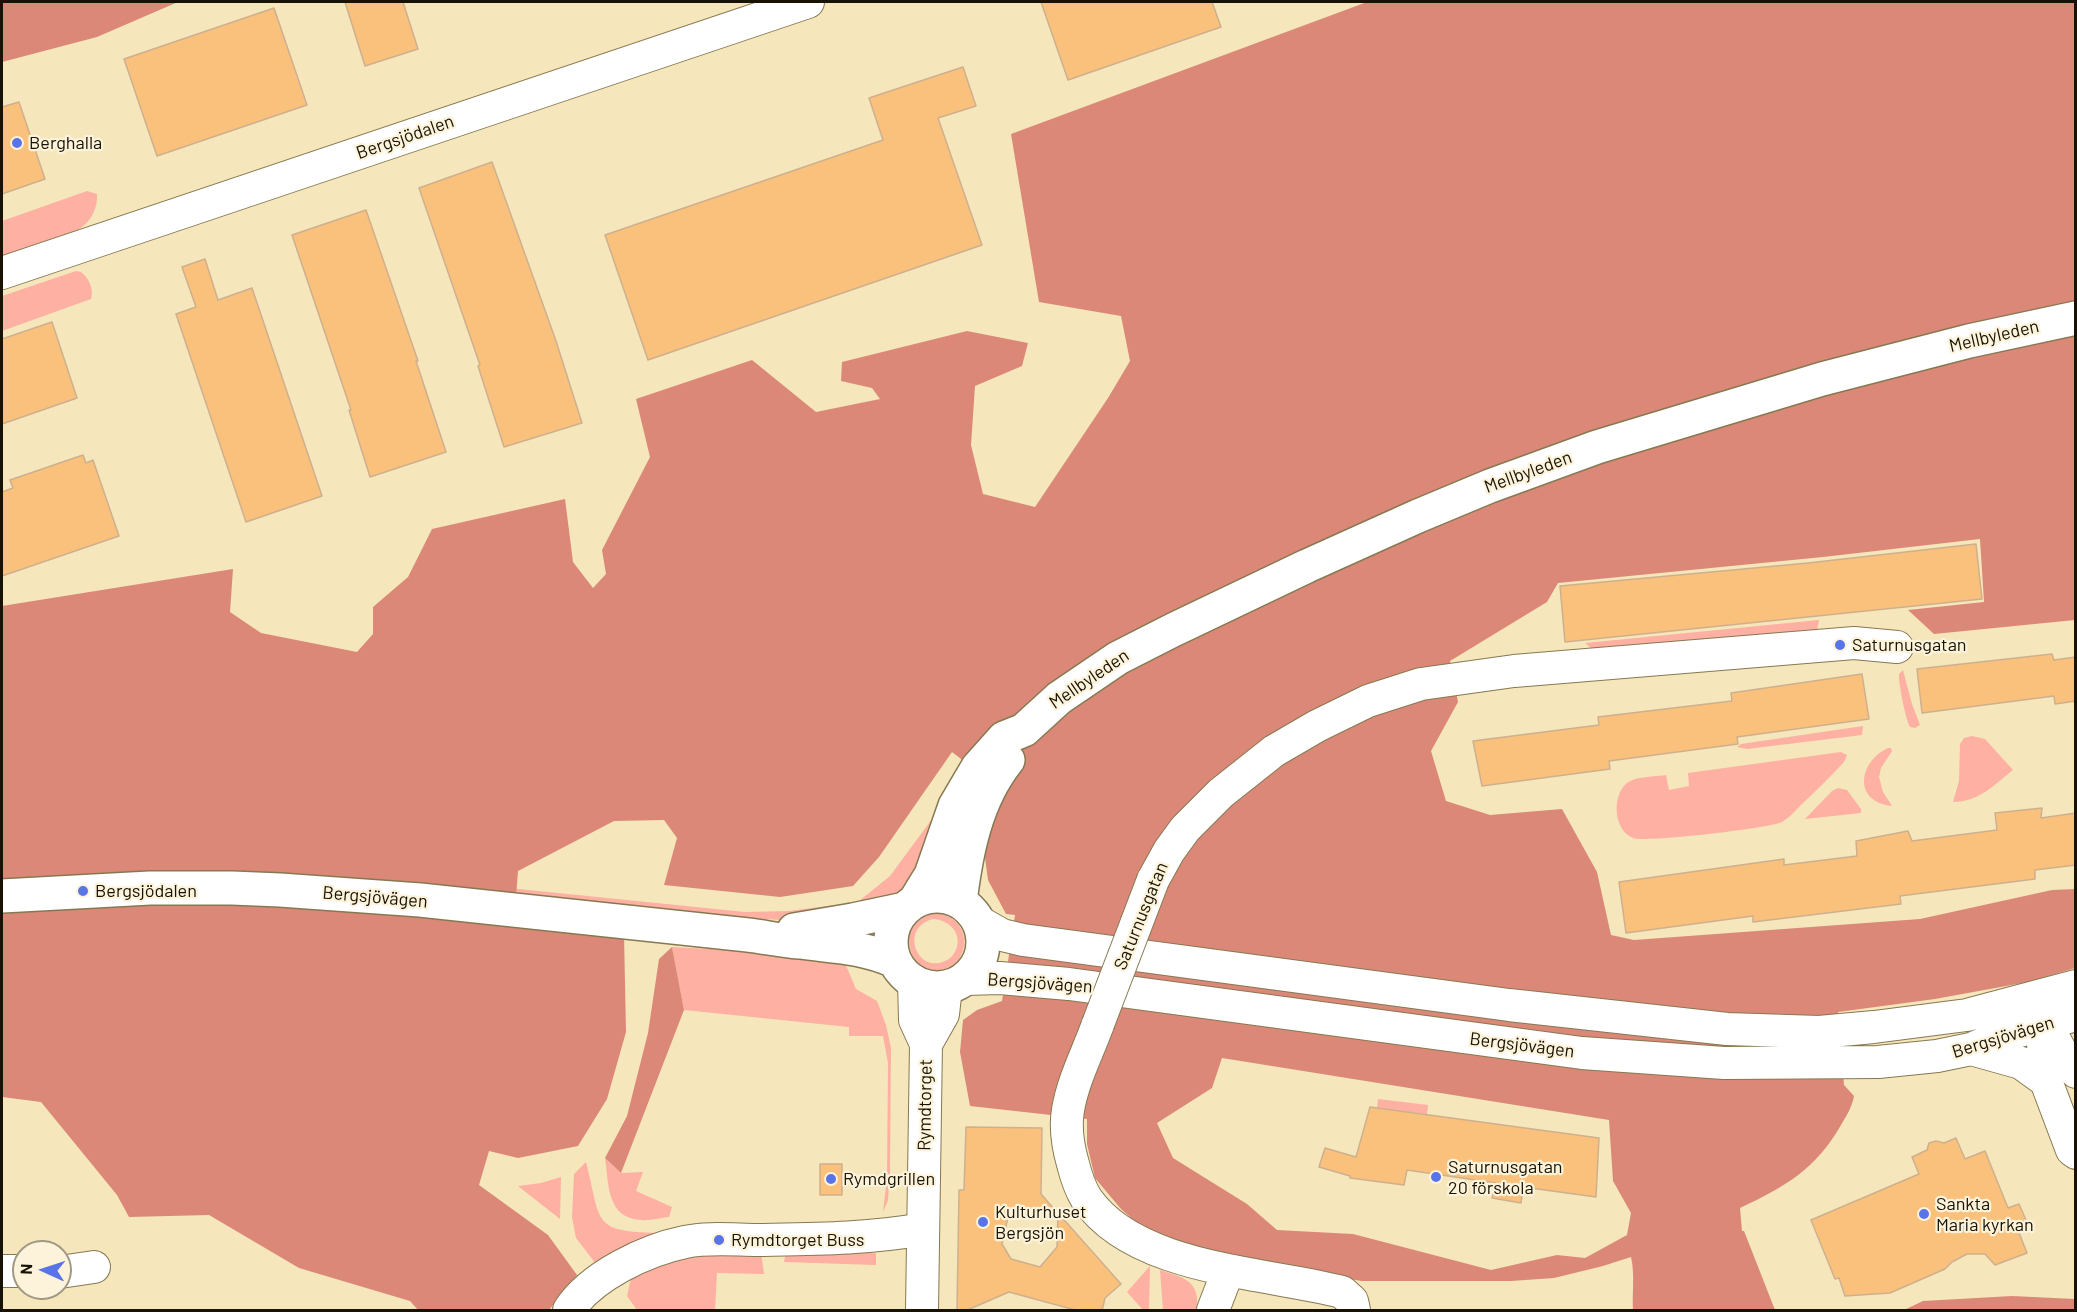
<!DOCTYPE html>
<meta charset="utf-8">
<style>
body{margin:0}
#map{position:relative;width:2077px;height:1312px;overflow:hidden;background:#f5e6bb;font-family:Barlow,sans-serif}
canvas{display:block}
.frame{position:absolute;inset:0;border:3px solid #171203;pointer-events:none}
.north{position:absolute;left:12px;top:1240px;width:60px;height:60px;box-sizing:border-box;background:#fcf3da;border:2px solid #a09984;border-radius:50%;rotate:273deg;font-size:16px;font-weight:700;line-height:24px;text-align:center;color:#171203}
.north::after{content:'';display:block;margin:auto;width:21px;height:27px;background:#5973e9;clip-path:polygon(50% 0,100% 100%,50% 72%,0 100%)}
</style>
<div id="map">
<canvas width="2077" height="1312"></canvas>
<div class="frame"></div>
<div class="north">N</div>
</div>
<script>
const g = document.querySelector('canvas').getContext('2d');
g.lineJoin = 'round';
function paint(path, color) { g.fillStyle = color; g.fill(path, 'evenodd'); }
function stroke(path, color, width, dash) { g.strokeStyle = color; g.lineWidth = width; g.lineCap = dash ? 'butt' : 'round'; g.setLineDash(dash || []); g.stroke(path); }
function write(font, color, halo, rows, align = 'center') {
  g.font = font + ' Barlow,sans-serif'; g.lineWidth = 4.5; g.setLineDash([]); g.textBaseline = 'middle'; g.strokeStyle = halo; g.fillStyle = color; for (const [text, x, y, turn = 0] of rows) {
    g.save(); g.translate(x, y); g.rotate((+turn || 0) * Math.PI / 180); g.textAlign = isNaN(turn) ? turn : align; if (halo) g.strokeText(text, 0, 0); g.fillText(text, 0, 0); g.restore();
  }
}
paint(new Path2D(`
 M 87,191 L 97,194 C 98,206 92,220 82,227 C 62,241 25,251 2,259 L 2,221 Z
 M 76,271 L 81,272 C 89,278 94,289 91,299 L 2,331 L 2,296 Z
 M 1819,620 L 1817,631 L 1592,649 L 1585,643 Z
 M 1903,670 L 1912,704 L 1920,725 L 1915,728 L 1910,727 C 1906,720 1898,682 1899,674 Z
 M 1863,726 L 1862,735 L 1747,749 L 1737,747 L 1741,744 Z
 M 1972,736 L 1985,739 L 2013,770 C 1994,785 1979,802 1953,802 L 1959,781 L 1960,744 L 1964,738 Z
 M 1888,748 L 1891,748 L 1892,751 L 1881,768 L 1879,777 L 1883,792 L 1892,806 C 1853,802 1858,762 1888,748 Z
 M 1841,752 L 1847,755 L 1844,762 C 1831,776 1817,790 1802,804 C 1796,810 1789,818 1782,822 C 1771,828 1644,843 1633,838 C 1614,831 1611,796 1627,783 C 1636,776 1654,777 1666,775 L 1669,790 L 1689,786 L 1688,773 Z
 M 957,785 L 918,881 L 897,896 L 858,910 L 859,901 L 890,876 Z
 M 1838,788 L 1847,790 L 1861,809 L 1861,813 L 1805,819 L 1832,791 Z
 M 92,867 L 450,882 L 745,912 L 789,911 L 835,905 L 842,906 L 806,918 L 781,920 L 730,917 Z
 M 942,914 C 956,918 966,930 964,945 C 963,954 958,963 949,967 C 908,989 888,909 942,914 ZM 933,919 C 948,920 961,931 957,947 C 955,953 951,959 945,961 C 917,974 899,928 933,919 Z
 M 672,947 L 842,956 L 856,989 L 877,1001 L 886,1025 L 891,1048 L 890,1171 L 888,1200 L 883,1212 L 887,1177 L 888,1063 L 883,1036 L 849,1036 L 849,1027 L 684,1010 Z
 M 1378,1099 L 1428,1105 L 1427,1114 L 1377,1108 Z
 M 605,1158 L 621,1173 L 643,1172 L 636,1191 L 672,1207 L 669,1217 C 660,1218 649,1221 641,1220 C 606,1218 609,1184 605,1158 Z
 M 586,1162 C 602,1225 591,1232 664,1233 L 596,1264 L 576,1238 L 572,1217 L 574,1174 Z
 M 561,1177 L 560,1219 L 518,1186 L 541,1183 Z
 M 722,1252 L 761,1252 L 764,1274 L 717,1273 L 715,1310 L 637,1310 L 627,1296 L 632,1273 L 679,1257 Z
 M 792,1252 L 876,1253 L 876,1265 L 784,1262 L 785,1257 Z
 M 1150,1266 L 1149,1310 L 1143,1310 L 1127,1292 Z
 M 1160,1270 C 1184,1278 1200,1280 1197,1310 L 1163,1310 Z`), '#feb0a2');
paint(new Path2D(`
 M 2,2 L 178,2 L 97,37 L 2,62 Z
 M 1367,2 L 2075,2 L 2075,620 L 1934,634 L 1908,610 L 1984,602 L 1980,539 L 1823,557 L 1558,583 L 1547,602 L 1450,661 L 1458,702 L 1431,751 L 1446,801 L 1490,815 L 1562,809 L 1597,872 L 1611,935 L 1634,940 L 1920,919 L 2052,890 L 2075,889 L 2075,968 L 2028,982 L 1935,999 L 1838,1012 L 1844,1085 L 1854,1096 C 1852,1107 1847,1115 1841,1125 C 1816,1169 1785,1187 1740,1208 L 1742,1231 L 1744,1231 L 1775,1310 L 1633,1310 C 1632,1293 1635,1274 1631,1257 L 1603,1266 L 1554,1278 L 1511,1281 L 1362,1281 L 1221,1260 L 1152,1236 L 1121,1209 L 1095,1178 L 1087,1144 L 1087,1119 L 970,1106 L 960,1052 L 963,1020 L 977,1010 L 1002,1001 L 1015,915 L 1006,914 L 988,880 L 983,843 L 996,786 L 952,752 L 879,857 L 853,886 L 780,897 L 664,885 L 677,838 L 664,820 L 614,821 L 518,871 L 514,923 L 624,934 L 626,1032 L 607,1099 L 578,1146 L 518,1158 L 489,1151 L 479,1185 L 548,1235 L 577,1275 L 549,1310 L 418,1310 L 410,1301 L 299,1268 L 209,1215 L 129,1217 L 117,1195 L 41,1102 L 2,1097 L 2,606 L 233,569 L 230,612 L 261,633 L 357,652 L 373,634 L 373,607 L 408,577 L 432,529 L 565,499 L 573,562 L 593,588 L 606,574 L 602,550 L 650,457 L 636,399 L 752,360 L 816,412 L 880,399 L 872,388 L 841,381 L 842,362 L 967,331 L 1028,343 L 1022,366 L 975,386 L 971,445 L 983,494 L 1035,507 L 1108,398 L 1130,361 L 1121,316 L 1039,302 L 1011,134 ZM 1222,1058 L 1609,1120 L 1613,1181 L 1631,1213 L 1627,1235 L 1585,1258 L 1557,1255 L 1491,1270 L 1353,1234 L 1277,1230 L 1247,1204 L 1173,1158 L 1157,1123 L 1212,1088 Z
 M 672,947 L 684,1010 L 621,1173 L 605,1158 L 627,1116 L 648,1033 L 659,959 Z
 M 2012,1296 L 2075,1299 L 2075,1310 L 1904,1310 L 1923,1301 Z`), '#dc8879');
const building = new Path2D(`
 M 345,2 L 403,2 L 418,49 L 365,66 Z
 M 1041,2 L 1212,2 L 1221,27 L 1068,80 Z
 M 274,8 L 307,105 L 157,156 L 124,59 Z
 M 963,67 L 976,106 L 938,118 L 982,245 L 648,360 L 605,235 L 883,140 L 869,98 Z
 M 19,102 L 45,179 L 2,194 L 2,107 Z
 M 492,162 L 556,341 L 582,423 L 504,447 L 478,366 L 480,365 L 419,188 Z
 M 366,210 L 418,361 L 416,361 L 446,452 L 370,477 L 349,410 L 351,410 L 292,235 Z
 M 205,259 L 218,300 L 252,288 L 322,496 L 246,522 L 176,314 L 196,307 L 182,267 Z
 M 52,322 L 77,398 L 2,424 L 2,339 Z
 M 83,455 L 86,463 L 93,460 L 119,536 L 2,576 L 2,492 L 13,488 L 10,480 Z
 M 1976,544 L 1982,599 L 1565,642 L 1560,586 L 1808,563 Z
 M 2052,654 L 2054,660 L 2076,657 L 2076,701 L 2055,704 L 2054,696 L 1922,713 L 1917,669 Z
 M 1862,674 L 1869,719 L 1737,737 L 1738,744 L 1609,761 L 1610,769 L 1482,786 L 1473,741 L 1599,725 L 1598,717 L 1732,701 L 1731,693 Z
 M 2042,808 L 2041,818 L 2076,813 L 2076,865 L 2035,870 L 2035,879 L 1900,896 L 1901,904 L 1753,922 L 1753,916 L 1626,933 L 1619,882 L 1784,859 L 1784,865 L 1857,856 L 1856,841 L 1908,831 L 1912,841 L 1997,830 L 1995,813 Z
 M 1370,1107 L 1599,1138 L 1596,1197 L 1523,1187 L 1521,1203 L 1492,1198 L 1496,1183 L 1407,1170 L 1404,1185 L 1350,1178 L 1350,1176 L 1319,1167 L 1325,1148 L 1356,1157 Z
 M 966,1127 L 1042,1128 L 1041,1194 L 1054,1209 L 1008,1217 L 1002,1244 L 1011,1259 L 1040,1267 L 1057,1247 L 1058,1213 L 1121,1284 L 1105,1298 L 1102,1311 L 1079,1311 L 1009,1292 L 965,1311 L 957,1311 L 959,1190 L 964,1190 Z
 M 1956,1138 L 1965,1159 L 1985,1151 L 2008,1208 L 2019,1204 L 2026,1220 L 2016,1225 L 2027,1253 L 1995,1265 L 1985,1254 L 1967,1254 L 1952,1262 L 1945,1269 L 1890,1293 L 1845,1296 L 1839,1278 L 1835,1279 L 1811,1220 L 1919,1174 L 1912,1157 L 1927,1150 L 1929,1143 L 1936,1141 L 1944,1143 Z
 M 820,1164 L 842,1164 L 842,1195 L 820,1195 Z`);
paint(building, '#fac17d');
stroke(building, '#ceb08e', 1.5);
const minor = new Path2D(`
 M 2,273 L 808,2
 M 1153,880 L 1169,851 L 1185,829 L 1221,793 L 1274,751 L 1317,726 L 1368,701 L 1421,684 L 1514,671 L 1854,643 L 1897,647
 M 979,922 L 1002,935 L 1023,940 L 1509,1005 L 1727,1029 L 1819,1032 L 1874,1027 L 1967,1015 L 2076,986
 M 965,979 L 1000,978 L 1069,984 L 1582,1053 L 1724,1063 L 1878,1062 L 1937,1056 L 1971,1049 L 1998,1037 L 2076,1015
 M 914,981 L 915,1020 L 926,1044 L 922,1310
 M 2045,1023 L 2043,1051 L 2046,1081 L 2072,1150 L 2076,1153
 M 1098,1024 C 1088,1052 1073,1080 1068,1110 C 1065,1128 1068,1147 1073,1164 C 1076,1176 1080,1188 1086,1198 C 1134,1270 1266,1272 1342,1292 L 1352,1301 L 1354,1310
 M 2046,1024 L 2065,1059 L 2076,1072
 M 926,1044 L 943,1014 L 946,987
 M 1971,1049 L 2021,1063 L 2046,1081
 M 2,1271 L 24,1271
 M 60,1272 L 94,1267
 M 569,1310 C 591,1276 646,1250 685,1242 C 707,1237 736,1240 758,1240 C 814,1239 868,1239 923,1229
 M 1213,1310 L 1228,1271`);
const major = new Path2D(`
 M 2,896 L 150,888 L 232,888 L 280,890 L 420,900 L 748,935 C 765,937 782,941 799,942 C 837,947 859,946 895,961
 M891 942a46 46 0 1 1 92 0a46 46 0 1 1-92 0Z
 M 915,901 L 931,875 L 955,806 L 978,767 L 1004,738 L 1024,730 L 1059,698 L 1118,658 L 1173,630 L 1307,566 L 1418,516 L 1490,486 L 1597,447 L 1822,379 L 1969,341 L 2076,318
 M 960,902 C 966,852 976,800 1008,760
 M 794,930 L 853,920 L 905,909`);
stroke(minor, '#867951', 34);
stroke(major, '#867951', 36);
stroke(minor, '#fff', 32);
stroke(major, '#fff', 33);
const minorBridge = new Path2D(`
 M 1098,1024 L 1153,880`);
stroke(minorBridge, '#867951', 34, []);
stroke(minorBridge, '#fff', 32);
for (const [x, y, r, color] of [
 [17,143,6,"#5973e9"],
 [1840,645,6,"#5973e9"],
 [83,891,6,"#5973e9"],
 [1436,1177,6,"#5973e9"],
 [831,1179,6,"#5973e9"],
 [1924,1214,6,"#5973e9"],
 [983,1222,6,"#5973e9"],
 [719,1240,6,"#5973e9"]
]) { const dot = new Path2D(); dot.arc(x, y, r, 0, 2 * Math.PI); g.fillStyle = color; g.fill(dot); stroke(dot, '#fcf3da', 2); }
write('18px', '#171203', '#fcf3da', [
 ["Bergsjödalen",405,137,-19],
 ["Mellbyleden",1994,336,-13],
 ["Mellbyleden",1528,472,-20],
 ["Mellbyleden",1089,679,-34],
 ["Bergsjövägen",375,897,5],
 ["Saturnusgatan",1141,916,-68],
 ["Bergsjövägen",1040,983,4],
 ["Bergsjövägen",2003,1037,-17],
 ["Bergsjövägen",1522,1045,7],
 ["Rymdtorget",925,1105,-89]
]);
write('18px', '#171203', '#fcf3da', [
 ["Berghalla",29,143],
 ["Saturnusgatan",1852,645],
 ["Bergsjödalen",95,891],
 ["Saturnusgatan",1448,1167],
 ["20 förskola",1448,1188],
 ["Rymdgrillen",843,1179],
 ["Sankta",1936,1204],
 ["Maria kyrkan",1936,1225],
 ["Kulturhuset",995,1212],
 ["Bergsjön",995,1233],
 ["Rymdtorget Buss",731,1240]
], 'left');
</script>
